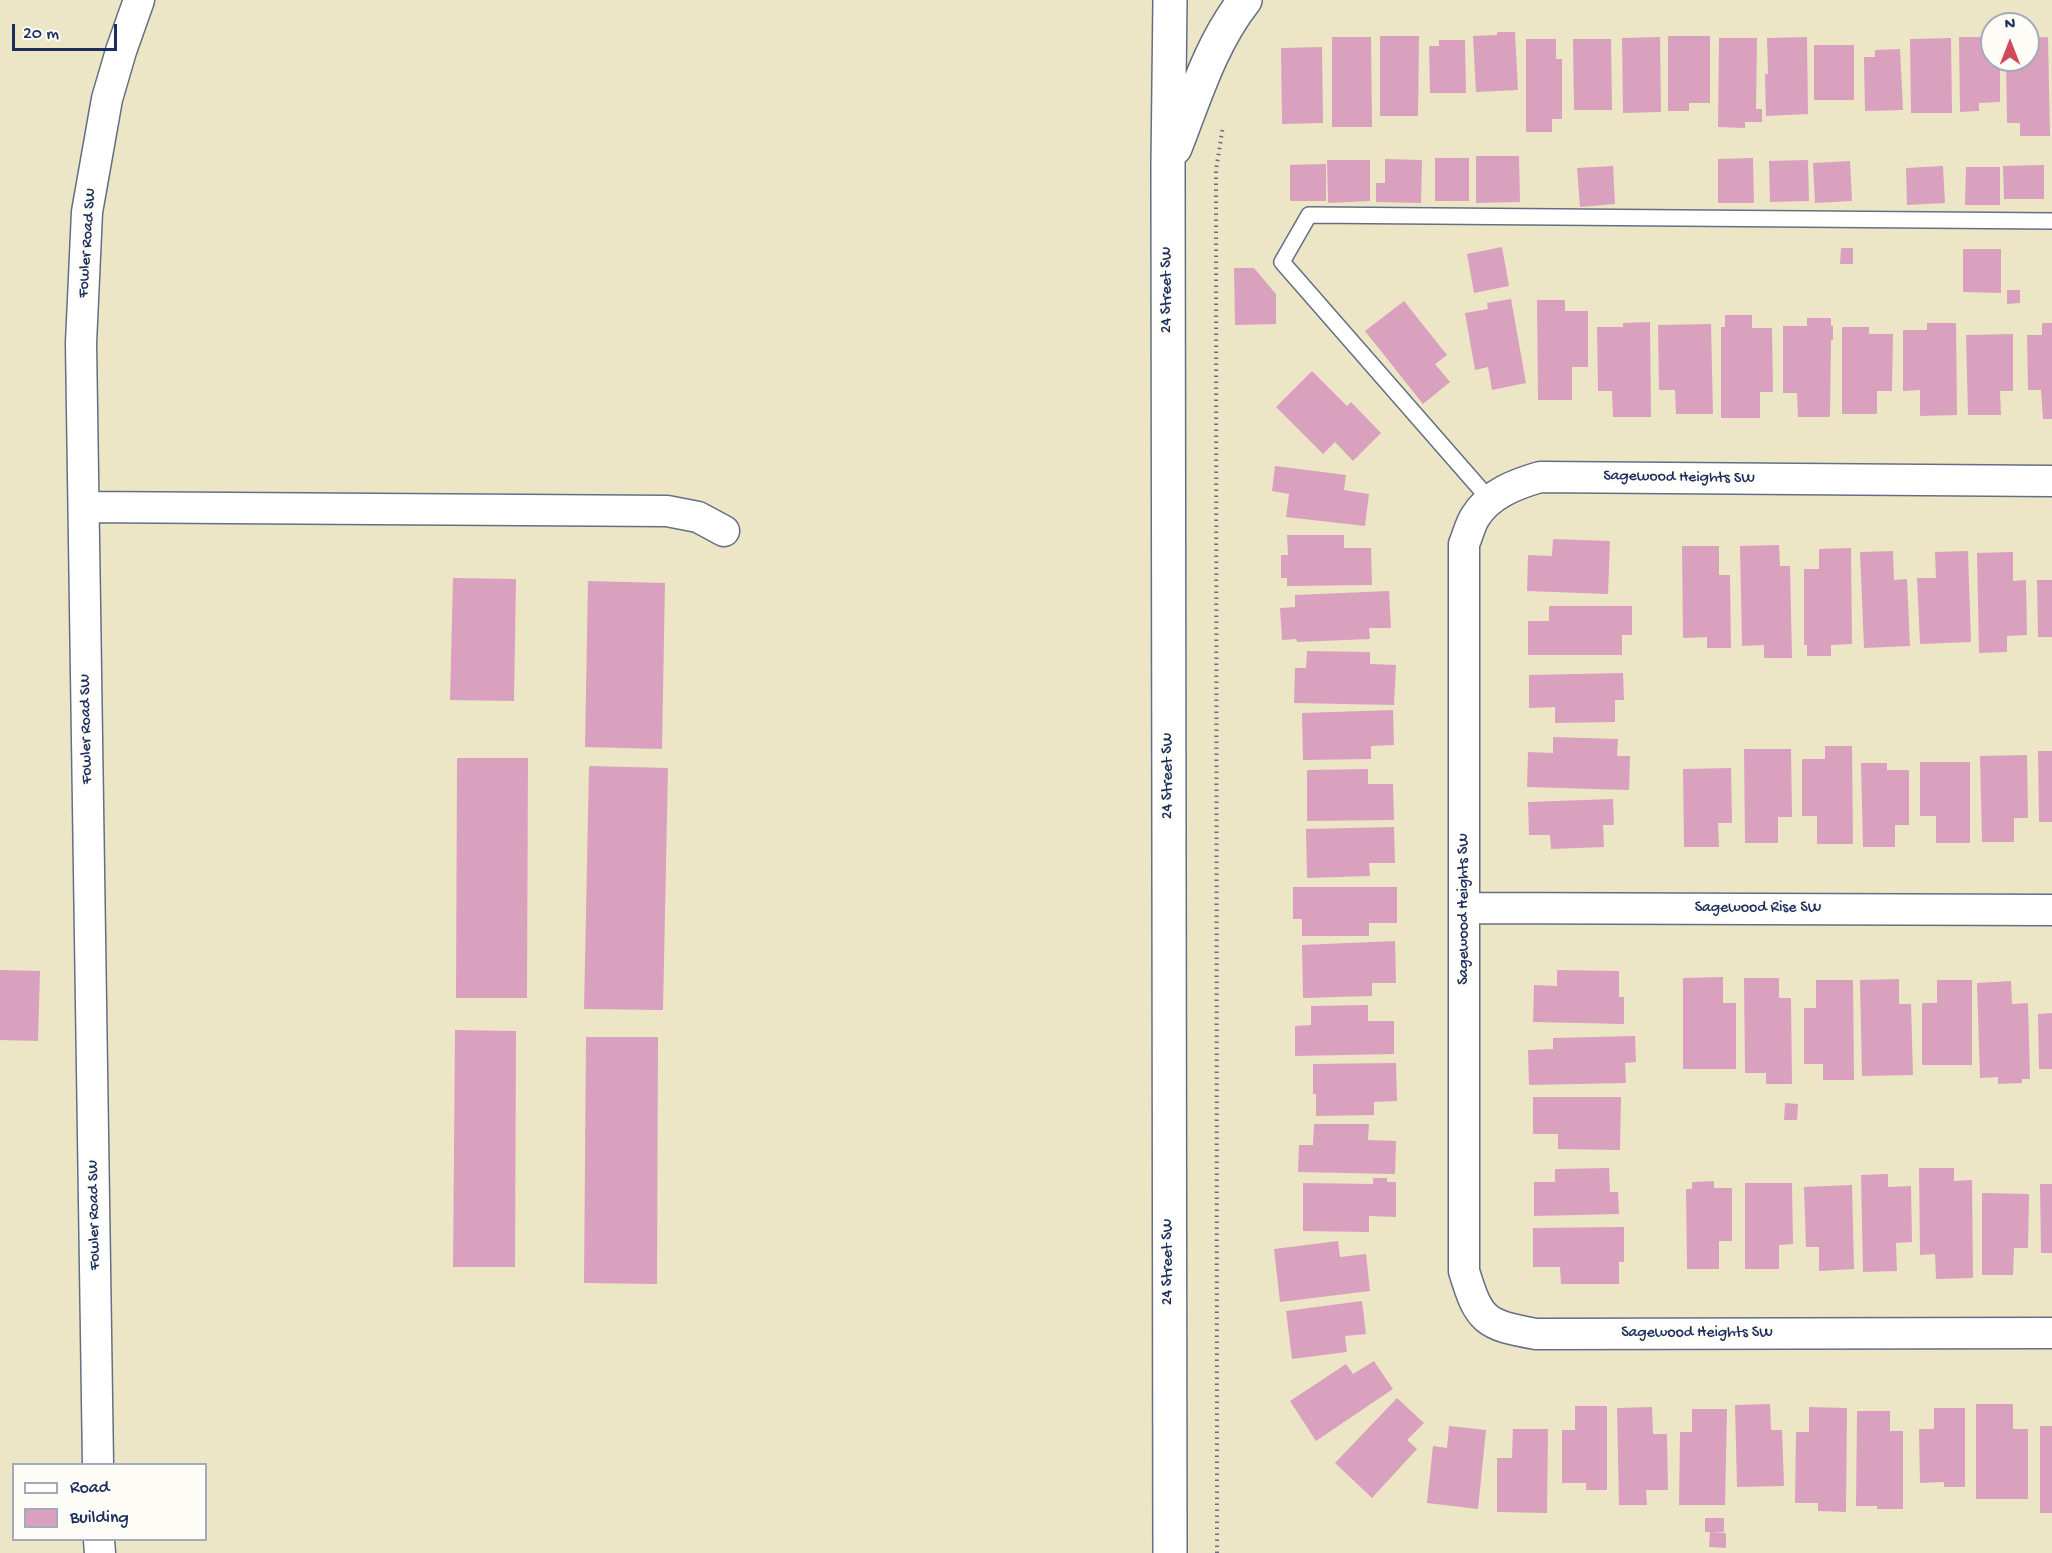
<!DOCTYPE html>
<style>
body{margin:0}
#map{position:relative;width:2052px;height:1553px;overflow:hidden;background:#ece6c7;font-family:"Gochi Hand",sans-serif}
canvas{display:block}
.legend{position:absolute;left:12px;top:1463px;width:195px;height:78px;box-sizing:border-box;background:#fdfcf7;border:2px solid #a3aaba;margin:0;padding:8px 10px;list-style:none;font-size:18px;color:#1b2f5e}
.legend li{display:flex;align-items:center;gap:12px;height:30px}
.legend b{width:30px;border:2px solid #a3aaba}
.north{position:absolute;left:1980px;top:12px;width:60px;height:60px;box-sizing:border-box;background:#fdfcf7;border:2px solid #a3aaba;border-radius:50%;rotate:0deg;font-size:16px;font-weight:700;line-height:24px;text-align:center;color:#1b2f5e}
.north::after{content:'';display:block;margin:auto;width:21px;height:27px;background:#d1495b;clip-path:polygon(50% 0,100% 100%,50% 72%,0 100%)}
.scale{position:absolute;left:12px;top:24px;width:105px;height:27px;box-sizing:border-box;border:3px solid #1b2f5e;border-top:0;padding-left:8px;font-size:18px;line-height:21px;white-space:nowrap;color:#1b2f5e;-webkit-text-stroke:4px #fdfcf7;paint-order:stroke}
</style>
<div id="map">
<canvas width="2052" height="1553"></canvas>
<ul class="legend">
<li><b style="height:8px;background:#fff"></b>Road</li>
<li><b style="height:16px;background:#d9a1be"></b>Building</li>
</ul>
<div class="north">N</div>
<div class="scale">20 m</div>
</div>
<script>
const g = document.querySelector('canvas').getContext('2d');
g.lineJoin = 'round';
function paint(path, color) { g.fillStyle = color; g.fill(path, 'evenodd'); }
function stroke(path, color, width, dash) { g.strokeStyle = color; g.lineWidth = width; g.lineCap = dash ? 'butt' : 'round'; g.setLineDash(dash || []); g.stroke(path); }
function write(font, color, halo, rows, align = 'center') {
  g.font = font + ' "Gochi Hand",sans-serif'; g.lineWidth = 5; g.setLineDash([]); g.textBaseline = 'middle'; g.strokeStyle = halo; g.fillStyle = color; for (const [text, x, y, turn = 0] of rows) {
    g.save(); g.translate(x, y); g.rotate((+turn || 0) * Math.PI / 180); g.textAlign = isNaN(turn) ? turn : align; if (halo) g.strokeText(text, 0, 0); g.fillText(text, 0, 0); g.restore();
  }
}
paint(new Path2D(`
 M 1497,32 L 1515,32 L 1518,90 L 1476,92 L 1473,36 L 1497,35 Z
 M 1380,36 L 1419,36 L 1418,116 L 1380,116 Z
 M 1668,36 L 1710,36 L 1710,103 L 1689,103 L 1689,111 L 1668,111 Z
 M 1332,37 L 1371,37 L 1372,127 L 1332,127 Z
 M 1660,37 L 1661,112 L 1623,113 L 1622,38 Z
 M 1807,37 L 1808,114 L 1766,116 L 1765,74 L 1768,74 L 1767,38 Z
 M 1959,37 L 1992,37 L 1992,60 L 2000,60 L 2000,102 L 1979,103 L 1979,111 L 1960,112 Z
 M 2048,37 L 2050,136 L 2020,136 L 2020,123 L 2007,123 L 2006,60 L 2028,60 L 2028,38 Z
 M 1719,38 L 1757,38 L 1756,109 L 1762,109 L 1762,122 L 1745,122 L 1745,128 L 1718,127 Z
 M 1951,38 L 1952,113 L 1911,113 L 1910,39 Z
 M 1526,39 L 1556,39 L 1556,59 L 1562,59 L 1562,119 L 1552,119 L 1552,132 L 1526,132 Z
 M 1573,39 L 1611,39 L 1612,110 L 1574,110 Z
 M 1439,40 L 1465,40 L 1466,93 L 1430,93 L 1429,46 L 1439,46 Z
 M 1814,45 L 1854,45 L 1854,100 L 1814,100 Z
 M 1322,47 L 1323,123 L 1282,124 L 1281,48 Z
 M 1900,49 L 1903,110 L 1865,111 L 1864,57 L 1875,57 L 1875,50 Z
 M 1476,156 L 1519,156 L 1520,202 L 1476,203 Z
 M 1435,158 L 1469,158 L 1469,201 L 1435,201 Z
 M 1753,158 L 1754,203 L 1718,203 L 1718,159 Z
 M 1385,159 L 1422,160 L 1421,203 L 1376,202 L 1376,183 L 1385,183 Z
 M 1327,160 L 1370,160 L 1370,201 L 1328,203 Z
 M 1808,160 L 1809,201 L 1770,202 L 1769,161 Z
 M 1850,161 L 1852,201 L 1815,203 L 1813,163 Z
 M 1326,164 L 1326,201 L 1290,201 L 1290,165 Z
 M 2044,165 L 2044,199 L 2004,199 L 2003,166 Z
 M 1613,166 L 1615,204 L 1580,207 L 1577,168 Z
 M 1943,166 L 1945,203 L 1907,205 L 1906,168 Z
 M 1966,167 L 2000,167 L 2000,205 L 1965,205 Z
 M 1502,247 L 1509,286 L 1474,293 L 1467,254 Z
 M 1841,248 L 1853,248 L 1853,264 L 1840,264 Z
 M 1963,249 L 2001,249 L 2001,293 L 1963,292 Z
 M 1234,268 L 1254,268 L 1276,294 L 1276,324 L 1235,325 Z
 M 2007,290 L 2020,290 L 2020,303 L 2007,304 Z
 M 1511,299 L 1526,383 L 1492,390 L 1488,367 L 1475,370 L 1465,313 L 1488,309 L 1487,303 Z
 M 1537,300 L 1565,300 L 1565,311 L 1588,311 L 1588,367 L 1572,367 L 1572,400 L 1538,400 Z
 M 1404,301 L 1447,355 L 1435,364 L 1450,382 L 1423,404 L 1365,331 Z
 M 1725,315 L 1752,315 L 1752,328 L 1772,328 L 1773,392 L 1760,392 L 1760,418 L 1721,418 L 1721,327 L 1725,327 Z
 M 1807,318 L 1831,318 L 1831,326 L 1833,326 L 1833,340 L 1831,340 L 1830,417 L 1798,417 L 1797,393 L 1783,393 L 1783,326 L 1807,326 Z
 M 1650,322 L 1651,417 L 1613,417 L 1612,391 L 1598,391 L 1597,327 L 1623,327 L 1623,323 Z
 M 1927,323 L 1956,323 L 1957,415 L 1920,416 L 1920,390 L 1903,391 L 1903,330 L 1927,330 Z
 M 2042,323 L 2052,323 L 2052,419 L 2043,419 L 2041,390 L 2028,390 L 2027,335 L 2042,335 Z
 M 1711,324 L 1713,414 L 1676,414 L 1675,390 L 1659,390 L 1658,325 Z
 M 1842,327 L 1869,327 L 1869,334 L 1893,334 L 1892,391 L 1877,391 L 1877,414 L 1842,414 Z
 M 2013,334 L 2013,391 L 2000,391 L 2001,415 L 1968,415 L 1966,335 Z
 M 1312,371 L 1347,406 L 1351,402 L 1381,433 L 1353,461 L 1335,442 L 1323,454 L 1276,407 Z
 M 1275,466 L 1346,475 L 1344,490 L 1369,494 L 1365,526 L 1286,517 L 1289,494 L 1272,491 Z
 M 1287,535 L 1344,535 L 1344,548 L 1371,548 L 1372,585 L 1287,586 L 1287,578 L 1281,578 L 1281,555 L 1288,555 Z
 M 1553,539 L 1610,541 L 1608,594 L 1527,591 L 1528,555 L 1552,556 Z
 M 1779,545 L 1780,566 L 1790,566 L 1792,658 L 1764,658 L 1764,645 L 1742,646 L 1740,546 Z
 M 1682,546 L 1719,546 L 1719,575 L 1730,575 L 1731,648 L 1707,648 L 1707,637 L 1683,638 Z
 M 1851,548 L 1852,644 L 1831,645 L 1831,656 L 1807,656 L 1807,645 L 1804,645 L 1804,569 L 1819,569 L 1819,549 Z
 M 1893,551 L 1894,580 L 1907,579 L 1910,646 L 1864,648 L 1860,552 Z
 M 1968,551 L 1971,642 L 1920,644 L 1917,578 L 1936,578 L 1935,552 Z
 M 2013,552 L 2013,581 L 2026,580 L 2027,635 L 2007,636 L 2007,652 L 1979,653 L 1977,553 Z
 M 453,578 L 516,579 L 514,701 L 450,700 Z
 M 2037,580 L 2052,580 L 2052,637 L 2038,637 Z
 M 588,581 L 665,583 L 662,749 L 585,747 Z
 M 1389,591 L 1391,628 L 1369,628 L 1370,639 L 1297,642 L 1296,639 L 1282,640 L 1280,608 L 1295,607 L 1295,595 Z
 M 1549,606 L 1632,606 L 1632,635 L 1622,635 L 1622,655 L 1528,655 L 1528,621 L 1549,621 Z
 M 1307,651 L 1370,652 L 1370,664 L 1396,665 L 1394,705 L 1294,703 L 1295,668 L 1306,668 Z
 M 1623,673 L 1624,700 L 1615,700 L 1615,722 L 1555,723 L 1555,707 L 1529,708 L 1529,675 Z
 M 1393,710 L 1394,745 L 1371,746 L 1371,759 L 1303,760 L 1302,713 Z
 M 1553,737 L 1618,739 L 1617,756 L 1630,756 L 1629,790 L 1527,787 L 1528,752 L 1553,753 Z
 M 1825,746 L 1852,746 L 1853,844 L 1817,844 L 1817,816 L 1802,816 L 1802,759 L 1825,759 Z
 M 1744,749 L 1791,749 L 1792,817 L 1778,817 L 1778,843 L 1745,843 Z
 M 2038,751 L 2052,751 L 2052,822 L 2039,822 Z
 M 2027,755 L 2028,818 L 2014,818 L 2014,842 L 1982,842 L 1980,756 Z
 M 457,758 L 528,758 L 527,998 L 456,998 Z
 M 1920,762 L 1970,762 L 1970,843 L 1936,843 L 1936,816 L 1920,816 Z
 M 1861,763 L 1887,763 L 1887,770 L 1909,770 L 1909,825 L 1895,825 L 1895,847 L 1863,847 Z
 M 589,766 L 668,768 L 663,1010 L 584,1009 Z
 M 1731,768 L 1732,823 L 1718,823 L 1719,847 L 1684,847 L 1683,769 Z
 M 1368,769 L 1368,784 L 1393,784 L 1394,820 L 1307,821 L 1307,770 Z
 M 1613,799 L 1614,825 L 1603,825 L 1604,847 L 1551,849 L 1550,835 L 1529,835 L 1528,802 Z
 M 1394,827 L 1395,863 L 1369,863 L 1370,876 L 1307,878 L 1306,829 Z
 M 1293,887 L 1397,887 L 1397,923 L 1369,923 L 1369,936 L 1302,936 L 1302,919 L 1293,919 Z
 M 1395,941 L 1396,983 L 1372,983 L 1372,996 L 1303,998 L 1302,945 Z
 M 0,970 L 40,971 L 38,1041 L 0,1040 Z
 M 1557,970 L 1619,971 L 1619,997 L 1624,997 L 1624,1024 L 1533,1022 L 1534,985 L 1557,986 Z
 M 1723,977 L 1723,1003 L 1736,1003 L 1736,1069 L 1683,1069 L 1683,978 Z
 M 1744,978 L 1779,978 L 1779,998 L 1791,998 L 1792,1084 L 1766,1084 L 1766,1073 L 1745,1073 Z
 M 1899,979 L 1899,1004 L 1911,1004 L 1913,1075 L 1862,1076 L 1860,980 Z
 M 1816,980 L 1853,980 L 1854,1080 L 1823,1080 L 1823,1064 L 1804,1064 L 1804,1008 L 1816,1008 Z
 M 1937,980 L 1972,980 L 1972,1065 L 1922,1065 L 1922,1003 L 1937,1003 Z
 M 2011,981 L 2012,1004 L 2028,1003 L 2030,1079 L 2022,1079 L 2022,1083 L 1998,1084 L 1998,1077 L 1980,1078 L 1977,983 Z
 M 1368,1005 L 1368,1021 L 1394,1021 L 1394,1054 L 1295,1056 L 1295,1026 L 1311,1025 L 1311,1006 Z
 M 2052,1013 L 2052,1069 L 2039,1069 L 2038,1014 Z
 M 455,1030 L 516,1031 L 515,1267 L 453,1267 Z
 M 1635,1036 L 1636,1062 L 1625,1063 L 1626,1083 L 1529,1085 L 1528,1050 L 1553,1049 L 1553,1038 Z
 M 586,1037 L 658,1037 L 657,1284 L 584,1283 Z
 M 1396,1063 L 1397,1101 L 1374,1102 L 1374,1115 L 1316,1116 L 1316,1094 L 1313,1094 L 1313,1064 Z
 M 1533,1097 L 1621,1097 L 1620,1150 L 1558,1149 L 1558,1134 L 1533,1134 Z
 M 1785,1103 L 1798,1104 L 1797,1120 L 1784,1120 Z
 M 1314,1124 L 1369,1124 L 1368,1140 L 1396,1141 L 1395,1174 L 1298,1172 L 1299,1145 L 1313,1145 Z
 M 1609,1168 L 1610,1192 L 1618,1192 L 1619,1214 L 1534,1216 L 1534,1182 L 1555,1182 L 1555,1169 Z
 M 1919,1168 L 1954,1168 L 1954,1181 L 1972,1180 L 1973,1278 L 1936,1279 L 1935,1254 L 1920,1255 Z
 M 1888,1174 L 1888,1187 L 1911,1186 L 1912,1242 L 1896,1243 L 1897,1271 L 1863,1272 L 1861,1175 Z
 M 1373,1178 L 1387,1178 L 1387,1182 L 1396,1182 L 1396,1217 L 1369,1216 L 1369,1232 L 1303,1231 L 1303,1183 L 1373,1184 Z
 M 1714,1181 L 1714,1188 L 1732,1188 L 1732,1241 L 1719,1241 L 1719,1269 L 1687,1269 L 1686,1189 L 1692,1189 L 1692,1182 Z
 M 1745,1183 L 1792,1183 L 1793,1244 L 1779,1245 L 1779,1269 L 1745,1269 Z
 M 2040,1184 L 2052,1184 L 2052,1253 L 2041,1253 Z
 M 1852,1185 L 1854,1269 L 1819,1271 L 1819,1247 L 1806,1247 L 1804,1187 Z
 M 1982,1193 L 2029,1194 L 2028,1248 L 2014,1248 L 2013,1275 L 1982,1275 Z
 M 1624,1227 L 1624,1262 L 1619,1262 L 1619,1284 L 1561,1284 L 1560,1267 L 1533,1267 L 1533,1228 Z
 M 1338,1241 L 1340,1257 L 1366,1254 L 1370,1291 L 1280,1302 L 1274,1249 Z
 M 1362,1301 L 1366,1334 L 1345,1336 L 1347,1352 L 1292,1359 L 1286,1311 Z
 M 1374,1361 L 1393,1389 L 1316,1441 L 1290,1401 L 1346,1364 L 1353,1374 Z
 M 1397,1398 L 1424,1423 L 1407,1440 L 1417,1449 L 1372,1498 L 1335,1463 Z
 M 1770,1404 L 1771,1430 L 1782,1430 L 1784,1486 L 1737,1487 L 1735,1405 Z
 M 1976,1404 L 2013,1404 L 2013,1429 L 2028,1429 L 2028,1499 L 1976,1499 Z
 M 1575,1406 L 1607,1406 L 1607,1490 L 1586,1490 L 1586,1483 L 1562,1483 L 1562,1430 L 1575,1430 Z
 M 1652,1407 L 1653,1434 L 1667,1434 L 1668,1490 L 1646,1490 L 1647,1505 L 1619,1505 L 1617,1408 Z
 M 1809,1407 L 1847,1408 L 1846,1512 L 1818,1511 L 1818,1503 L 1795,1503 L 1796,1432 L 1809,1432 Z
 M 1934,1408 L 1965,1408 L 1965,1487 L 1944,1487 L 1944,1482 L 1920,1483 L 1919,1429 L 1934,1429 Z
 M 1692,1409 L 1727,1409 L 1725,1505 L 1679,1505 L 1680,1432 L 1692,1432 Z
 M 1857,1411 L 1890,1411 L 1890,1431 L 1903,1431 L 1903,1509 L 1877,1509 L 1877,1506 L 1856,1506 Z
 M 1449,1426 L 1486,1430 L 1478,1509 L 1427,1503 L 1433,1446 L 1447,1448 Z
 M 2040,1426 L 2052,1426 L 2052,1513 L 2040,1513 Z
 M 1513,1429 L 1548,1429 L 1547,1513 L 1497,1512 L 1497,1458 L 1512,1458 Z
 M 1705,1518 L 1724,1518 L 1724,1532 L 1712,1533 L 1726,1533 L 1726,1548 L 1709,1547 L 1710,1532 L 1705,1532 Z`), '#d9a1be');
const service = new Path2D(`
 M 1490,500 L 1282,262 L 1309,215 L 2052,221`);
const minor = new Path2D(`
 M 2052,481 L 1540,477 C 1516,484 1489,494 1475,517 C 1470,525 1468,535 1464,544 L 1464,1271 C 1479,1321 1485,1325 1536,1334 L 2052,1333
 M 84,507 L 667,511 L 698,517 L 724,531
 M 1465,908 L 2052,910
 M 98,1464 L 81,343 L 87,212 L 107,99 L 121,51 L 139,0
 M 99,1540 L 100,1553`);
const tertiary = new Path2D(`
 M 1175,148 C 1195,97 1211,43 1245,0
 M 1170,1553 L 1168,166 L 1170,0`);
stroke(service, '#646f83', 18);
stroke(minor, '#646f83', 33);
stroke(tertiary, '#646f83', 36);
stroke(new Path2D(`
 M 1217,1553 L 1216,170 L 1223,126`), '#646f83', 4, [1.5, 4.5]);
stroke(service, '#fff', 15);
stroke(minor, '#fff', 30);
stroke(tertiary, '#fff', 33);
write('16px', '#1b2f5e', '#fdfcf7', [
 ["Fowler Road SW",88,243,-86],
 ["24 Street SW",1168,290,-90],
 ["Sagewood Heights SW",1679,478,1],
 ["Fowler Road SW",87,729,-91],
 ["24 Street SW",1169,776,-90],
 ["Sagewood Heights SW",1465,909,-90],
 ["Sagewood Rise SW",1758,909],
 ["Fowler Road SW",95,1215,-91],
 ["24 Street SW",1169,1262,-90],
 ["Sagewood Heights SW",1697,1334]
]);
</script>
